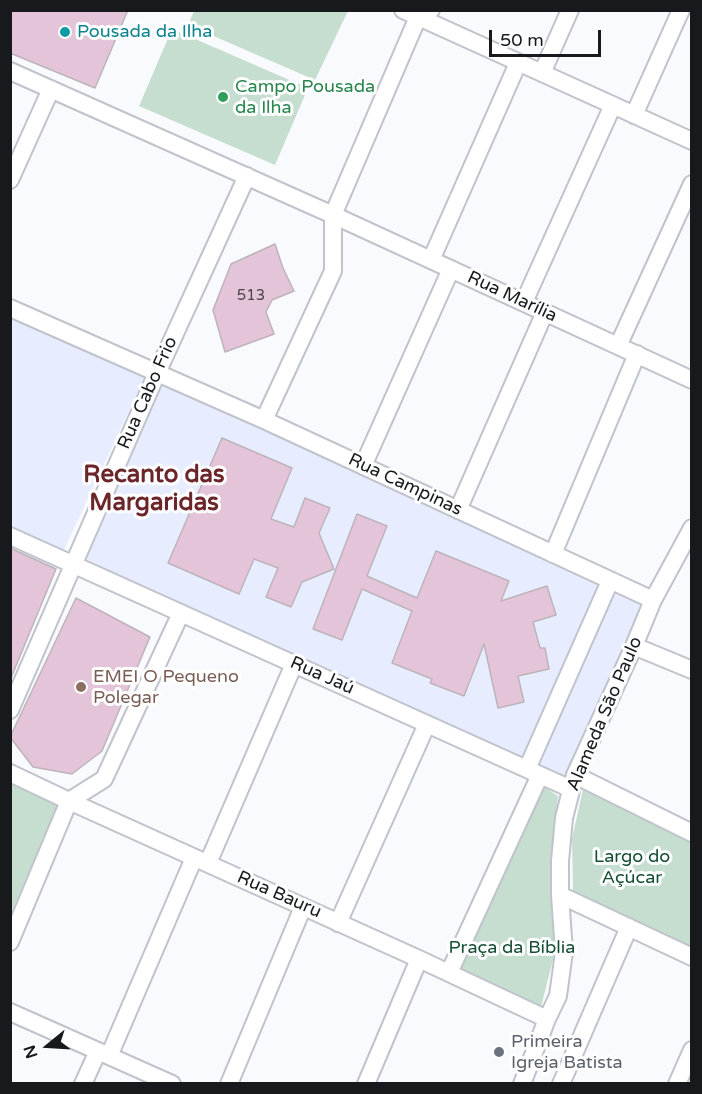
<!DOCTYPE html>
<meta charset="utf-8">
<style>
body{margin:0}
#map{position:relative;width:702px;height:1094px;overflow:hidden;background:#f9fafe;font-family:"Varela Round",sans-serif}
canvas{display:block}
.frame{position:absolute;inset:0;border:12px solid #17191c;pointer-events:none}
.north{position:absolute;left:18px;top:1016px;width:60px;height:60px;-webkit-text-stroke:4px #fff;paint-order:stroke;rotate:252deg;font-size:16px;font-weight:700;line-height:24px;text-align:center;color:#17191c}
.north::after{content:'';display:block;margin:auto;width:21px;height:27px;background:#17191c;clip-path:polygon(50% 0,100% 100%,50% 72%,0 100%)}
.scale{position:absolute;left:489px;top:30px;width:112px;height:27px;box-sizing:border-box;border:3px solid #17191c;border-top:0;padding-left:8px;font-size:18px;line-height:21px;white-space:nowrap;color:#17191c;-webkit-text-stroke:4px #fff;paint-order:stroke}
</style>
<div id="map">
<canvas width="702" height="1094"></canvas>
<div class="frame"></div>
<div class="north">N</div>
<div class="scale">50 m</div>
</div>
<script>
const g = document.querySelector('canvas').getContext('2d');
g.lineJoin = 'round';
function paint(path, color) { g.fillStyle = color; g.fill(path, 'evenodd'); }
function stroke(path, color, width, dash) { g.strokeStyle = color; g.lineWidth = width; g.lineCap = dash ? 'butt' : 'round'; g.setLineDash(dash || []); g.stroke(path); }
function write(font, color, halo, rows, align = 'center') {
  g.font = font + ' "Varela Round",sans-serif'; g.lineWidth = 6; g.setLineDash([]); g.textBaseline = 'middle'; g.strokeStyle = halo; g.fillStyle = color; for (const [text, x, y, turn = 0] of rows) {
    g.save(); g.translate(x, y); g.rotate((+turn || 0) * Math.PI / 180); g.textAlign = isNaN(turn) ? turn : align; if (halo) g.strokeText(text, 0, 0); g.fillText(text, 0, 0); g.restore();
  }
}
paint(new Path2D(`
 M 10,319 L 146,374 L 63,552 L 11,529 Z
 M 162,383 L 646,602 L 563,780 L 183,607 L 82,557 Z`), '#e7edfe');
paint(new Path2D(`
 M 194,11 L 194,10 L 348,11 L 315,80 L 188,25 Z
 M 172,29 L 308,88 L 275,165 L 139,106 Z
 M 11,783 L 58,806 L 11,913 Z
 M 540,784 L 558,796 L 551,885 L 555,952 L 541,1007 L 458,969 Z
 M 583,789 L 691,842 L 691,950 L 573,891 L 572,839 Z`), '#c6decf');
const building = new Path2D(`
 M 10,10 L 128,10 L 95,88 L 10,53 Z
 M 275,244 L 283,268 L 294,291 L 272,300 L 266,312 L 274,334 L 225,352 L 213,310 L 231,264 Z
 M 222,438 L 292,468 L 271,519 L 294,527 L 305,498 L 330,508 L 319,533 L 334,569 L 302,582 L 291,607 L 266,597 L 278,568 L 254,559 L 239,594 L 168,563 Z
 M 357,514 L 387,526 L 367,576 L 417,598 L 436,551 L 509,581 L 501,601 L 547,586 L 556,615 L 533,622 L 540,648 L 545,648 L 549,669 L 518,676 L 524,702 L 498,708 L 484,644 L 464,696 L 430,683 L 432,679 L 392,663 L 412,611 L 362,589 L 342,640 L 313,629 Z
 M 10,548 L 56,569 L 11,678 L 10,678 Z
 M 76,598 L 150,637 L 102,751 L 72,774 L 33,767 L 10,737 Z`);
paint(building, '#e4c4d9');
stroke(building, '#bdb4ba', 1.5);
const minor = new Path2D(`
 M 403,10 L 692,141
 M 10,71 L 333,215 L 692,380
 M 542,73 L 570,10
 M 634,115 L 681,10
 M 10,180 L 51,89
 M 431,260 L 518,63
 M 524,302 L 613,105
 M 10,308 L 264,420 L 653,600
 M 618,346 L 692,184
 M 264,420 L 333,271 L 333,215 L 418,17 L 431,10
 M 363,466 L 451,269
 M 458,510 L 545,312
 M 10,536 L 571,789
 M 553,554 L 637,354
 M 634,646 L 692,670
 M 10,710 L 157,373 L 247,176
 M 527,769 L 610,581
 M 10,773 L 69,801 L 419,959 L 547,1019
 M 575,775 L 692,833
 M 208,863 L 294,664
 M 560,895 L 692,957
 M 338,923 L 427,724
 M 10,942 L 69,801 L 104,779 L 181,613
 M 449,973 L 540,775
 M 10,1012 L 172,1084
 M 109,1056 L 194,858
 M 83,1084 L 98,1051
 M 229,1084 L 303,907
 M 366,1084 L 419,959
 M 522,1084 L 547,1019 L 558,996 L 564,952 L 560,895 L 560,861 L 564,818 L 575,775 L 634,646 L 653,600 L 692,528
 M 561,1084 L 629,927
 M 677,1084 L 692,1050`);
stroke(minor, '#c0c3cc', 20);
stroke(minor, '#fff', 16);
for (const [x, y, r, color] of [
 [65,32,6,"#0f9aa8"],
 [223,97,6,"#2e9e5b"],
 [81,687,6,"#8d6e63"],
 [499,1052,6,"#6b7280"]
]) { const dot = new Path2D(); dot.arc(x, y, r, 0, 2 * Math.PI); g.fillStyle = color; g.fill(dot); stroke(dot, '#fff', 2); }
write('15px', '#4a444b', null, [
 ["513",251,296]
]);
write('18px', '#0d838f', '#fff', [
 ["Pousada da Ilha",77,32]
], 'left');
write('18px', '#27864d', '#fff', [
 ["Campo Pousada",235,87],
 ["da Ilha",235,108]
], 'left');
write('18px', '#17191c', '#fff', [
 ["Rua Marília",512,297,25],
 ["Rua Cabo Frio",148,393,-66],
 ["Rua Campinas",405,485,25],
 ["Rua Jaú",322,676,24],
 ["Alameda São Paulo",605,714,-67],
 ["Rua Bauru",279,895,24]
]);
write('18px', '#785e54', '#fff', [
 ["EMEI O Pequeno",93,677],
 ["Polegar",93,698]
], 'left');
write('18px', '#144e33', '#fff', [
 ["Largo do",632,857],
 ["Açúcar",632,878],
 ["Praça da Bíblia",512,948]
]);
write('18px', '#5b616d', '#fff', [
 ["Primeira",511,1042],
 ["Igreja Batista",511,1063]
], 'left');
write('bold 24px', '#6c262a', '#fff', [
 ["Recanto das",154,476],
 ["Margaridas",154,504]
]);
</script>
